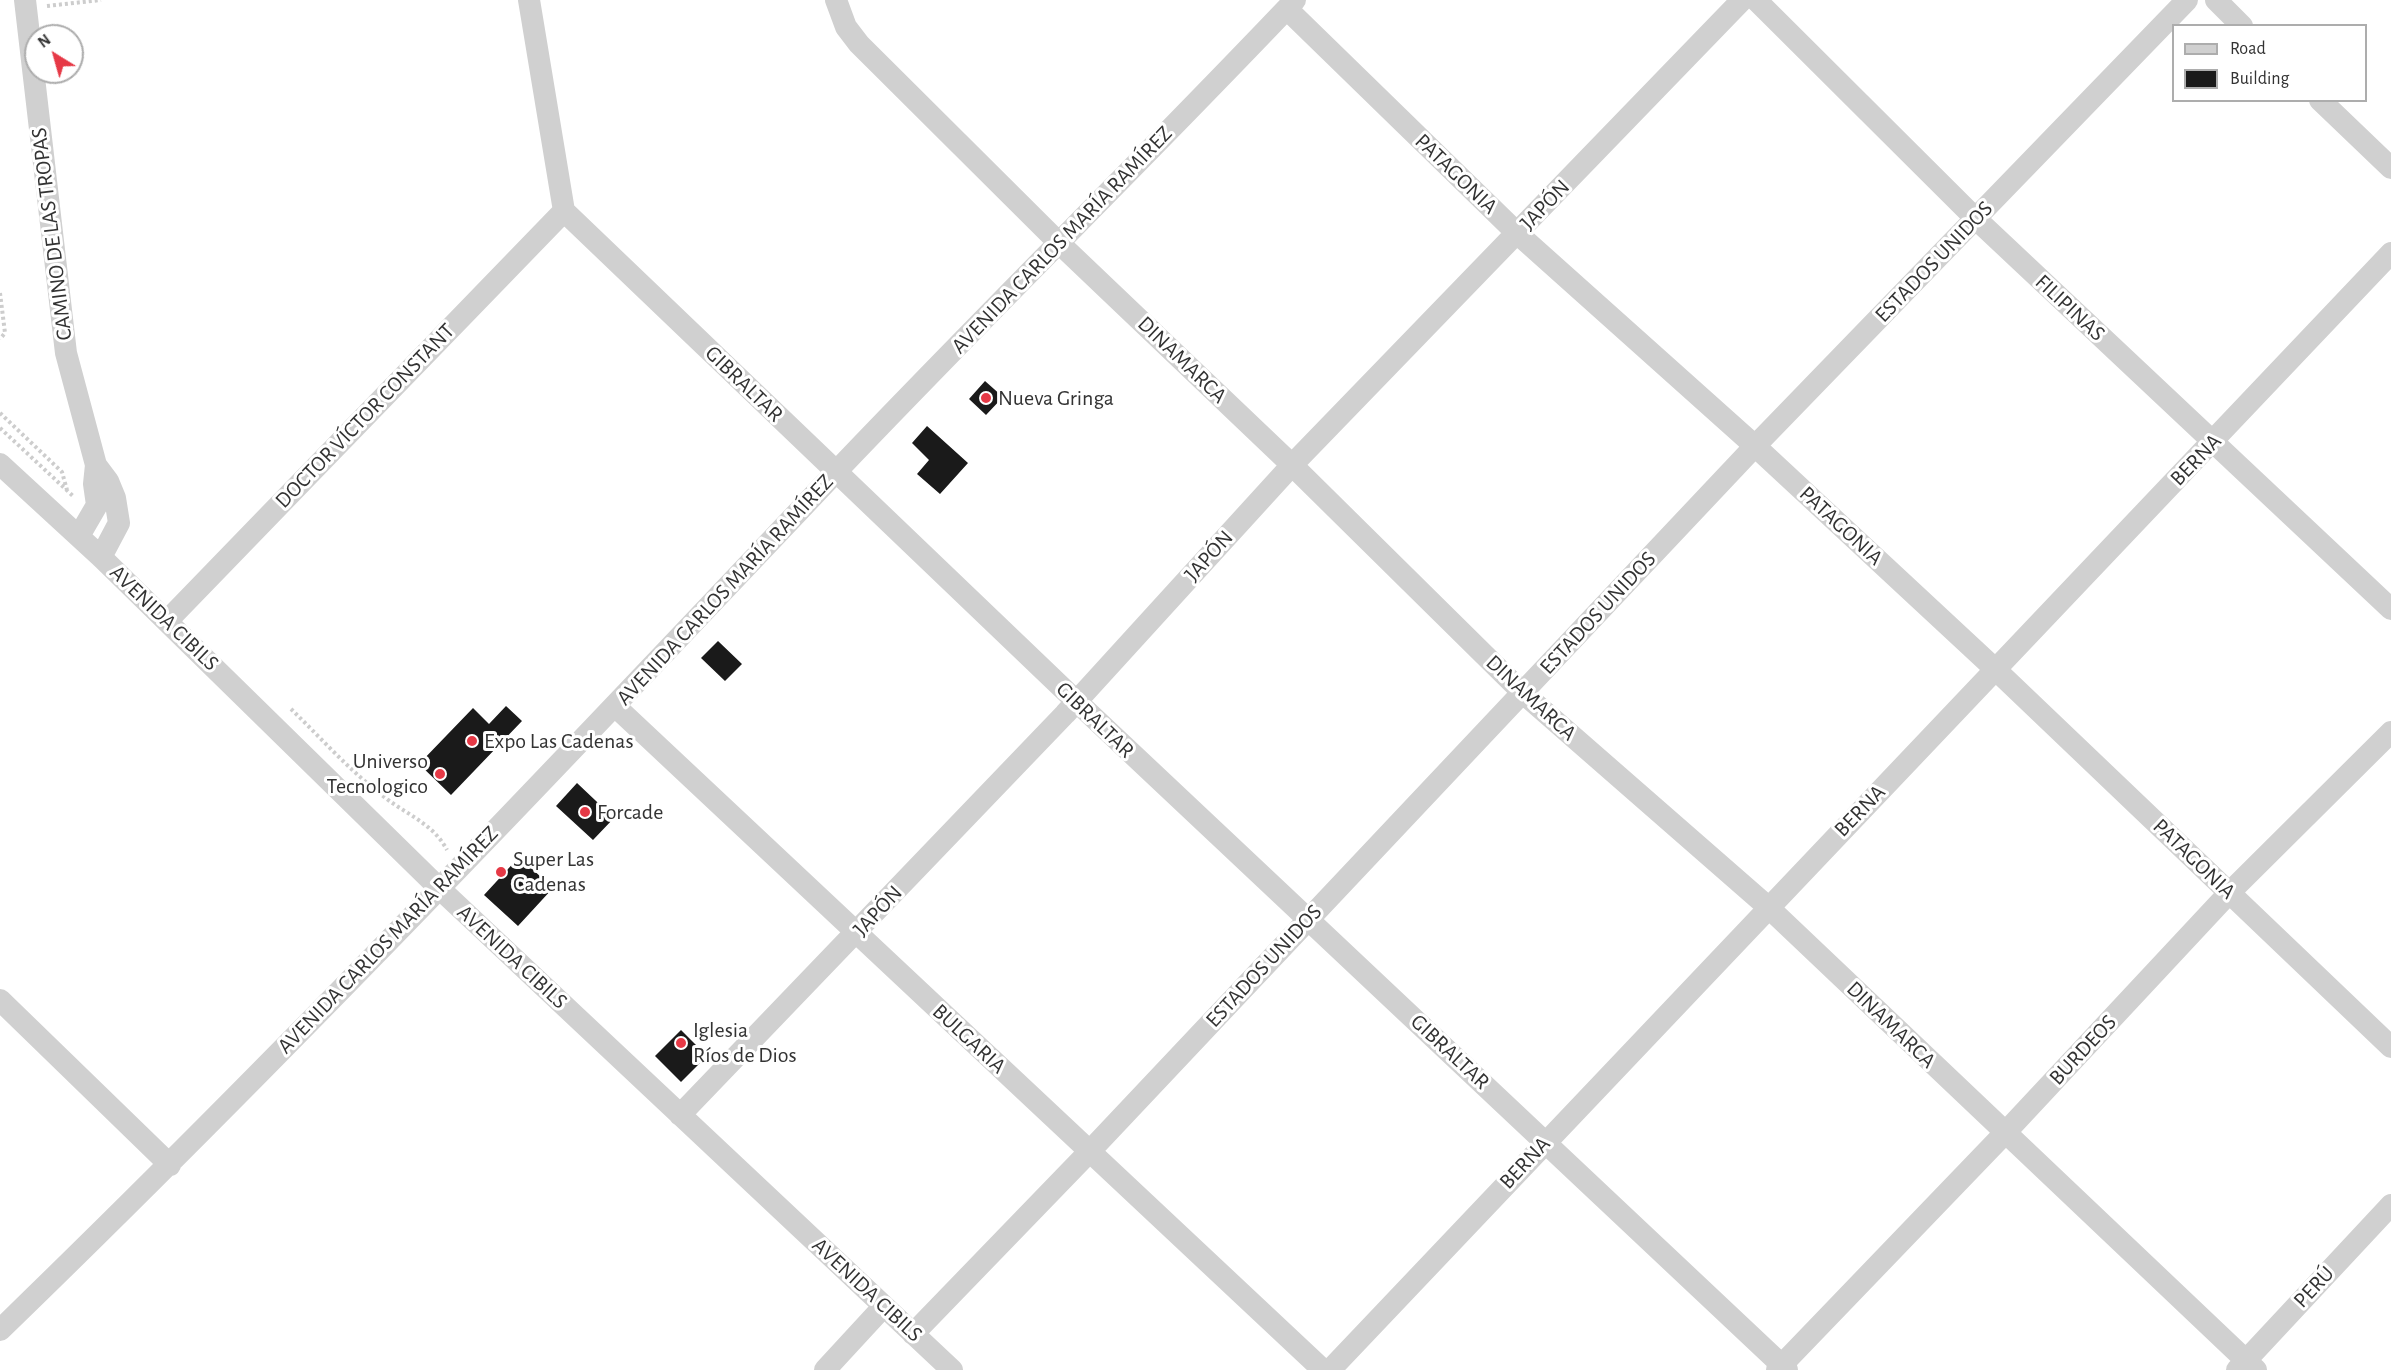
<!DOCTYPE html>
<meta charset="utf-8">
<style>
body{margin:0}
#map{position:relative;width:2391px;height:1370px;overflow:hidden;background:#fff;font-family:"Alegreya Sans",sans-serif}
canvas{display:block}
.legend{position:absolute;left:2172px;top:24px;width:195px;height:78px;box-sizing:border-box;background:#fff;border:2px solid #adadad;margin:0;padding:8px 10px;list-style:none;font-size:18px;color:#333}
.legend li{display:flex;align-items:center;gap:12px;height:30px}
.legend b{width:30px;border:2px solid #adadad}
.north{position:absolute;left:24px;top:24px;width:60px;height:60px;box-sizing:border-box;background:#fff;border:2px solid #adadad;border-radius:50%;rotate:323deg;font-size:16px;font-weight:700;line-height:24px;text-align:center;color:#333}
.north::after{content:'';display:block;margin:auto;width:21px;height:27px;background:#e63946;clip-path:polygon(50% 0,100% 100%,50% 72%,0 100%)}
</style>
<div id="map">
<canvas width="2391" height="1370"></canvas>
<ul class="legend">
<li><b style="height:8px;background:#d0d0d0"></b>Road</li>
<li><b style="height:16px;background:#1a1a1a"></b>Building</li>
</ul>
<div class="north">N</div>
</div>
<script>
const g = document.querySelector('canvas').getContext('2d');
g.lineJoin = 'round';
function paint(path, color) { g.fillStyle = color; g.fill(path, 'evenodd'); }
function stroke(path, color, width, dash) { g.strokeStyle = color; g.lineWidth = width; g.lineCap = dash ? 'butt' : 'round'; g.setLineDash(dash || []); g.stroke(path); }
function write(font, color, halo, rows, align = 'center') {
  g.font = font + ' "Alegreya Sans",sans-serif'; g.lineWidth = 6; g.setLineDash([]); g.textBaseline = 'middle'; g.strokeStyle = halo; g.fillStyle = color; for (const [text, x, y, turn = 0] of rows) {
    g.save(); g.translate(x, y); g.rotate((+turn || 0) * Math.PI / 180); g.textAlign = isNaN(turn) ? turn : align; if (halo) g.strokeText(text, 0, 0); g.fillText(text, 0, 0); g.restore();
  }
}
paint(new Path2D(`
 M 985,381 L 1003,397 L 986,415 L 969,399 Z
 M 927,426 L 968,463 L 940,494 L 917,474 L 929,460 L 912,443 Z
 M 718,641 L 742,664 L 725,681 L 701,658 Z
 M 506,706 L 522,721 L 451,795 L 419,764 L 473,708 L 489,724 Z
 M 577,783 L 614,818 L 593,840 L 556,806 Z
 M 519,857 L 553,888 L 518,926 L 484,895 Z
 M 681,1030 L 707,1056 L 681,1082 L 655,1056 Z`), '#1a1a1a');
stroke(new Path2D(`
 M 47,6 L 101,0
 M 0,293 L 5,333 L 0,339
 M 0,413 L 62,472 L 67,490
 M 0,428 L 73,496
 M 291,709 C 321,738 350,771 383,796 C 405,814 433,823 447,850`), '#cdcdcd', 4, [3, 3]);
stroke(new Path2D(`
 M 25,0 L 66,353 L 96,465 L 108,481 L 115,498 L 119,523 L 101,557
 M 529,0 L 564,211 L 1076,701 L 1787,1370
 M 836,0 L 846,27 L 859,44 L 1059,243 L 1292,465 L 1523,693 L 1768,907 L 2256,1370
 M 1756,0 L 1975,218 L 2391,609
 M 2216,0 L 2242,26
 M 1287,9 L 1518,234 L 1755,446 L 1995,669 L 2391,1047
 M 2320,100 L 2391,168
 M 0,464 L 101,557 L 439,888 L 952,1370
 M 79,536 L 97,505 L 94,484 L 96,465
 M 167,621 L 564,211
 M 616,707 L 1323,1370
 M 0,1000 L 170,1165
 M 680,1115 L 1065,714 L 1292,465 L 1742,0
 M 0,1330 C 286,1053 560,764 833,475 C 985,315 1143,160 1295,0
 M 913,1334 L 1090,1151 L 1755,446 L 2187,0
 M 825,1370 L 884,1306
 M 1330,1370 L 2391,253
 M 1777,1370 L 2004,1134 L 2229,893 L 2391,732
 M 2237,1370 L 2391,1205`), '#d0d0d0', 22);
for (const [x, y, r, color] of [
 [986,398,6,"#e63946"],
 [472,741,6,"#e63946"],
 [440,774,6,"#e63946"],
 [585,812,6,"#e63946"],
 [501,872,6,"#e63946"],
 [681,1043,6,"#e63946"]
]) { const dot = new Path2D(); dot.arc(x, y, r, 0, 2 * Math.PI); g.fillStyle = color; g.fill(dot); stroke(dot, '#fff', 2); }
write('22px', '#333', '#fff', [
 ["PATAGONIA",1456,174,44],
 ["JAPÓN",1545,205,-46],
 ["CAMINO DE LAS TROPAS",52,234,-97],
 ["AVENIDA CARLOS MARÍA RAMÍREZ",1062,240,-46],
 ["ESTADOS UNIDOS",1934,262,-46],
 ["FILIPINAS",2070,308,43],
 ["DINAMARCA",1182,360,44],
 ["GIBRALTAR",744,384,44],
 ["DOCTOR VÍCTOR CONSTANT",365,416,-46],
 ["BERNA",2196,460,-46],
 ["PATAGONIA",1841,526,43],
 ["JAPÓN",1209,556,-48],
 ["AVENIDA CARLOS MARÍA RAMÍREZ",725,590,-47],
 ["ESTADOS UNIDOS",1598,613,-47],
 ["AVENIDA CIBILS",164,618,44],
 ["DINAMARCA",1531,698,43],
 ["GIBRALTAR",1095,720,44],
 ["BERNA",1860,811,-46],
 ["PATAGONIA",2194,859,44],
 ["JAPÓN",878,911,-47],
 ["AVENIDA CARLOS MARÍA RAMÍREZ",388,940,-46],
 ["AVENIDA CIBILS",512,957,43],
 ["ESTADOS UNIDOS",1264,966,-47],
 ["DINAMARCA",1891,1025,44],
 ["BULGARIA",969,1039,43],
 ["BURDEOS",2083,1050,-47],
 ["GIBRALTAR",1450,1052,43],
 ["BERNA",1525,1163,-47],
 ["PERÚ",2314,1287,-47],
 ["AVENIDA CIBILS",867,1290,43]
]);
write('22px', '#333', '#fff', [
 ["Nueva Gringa",998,398],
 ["Expo Las Cadenas",484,741],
 ["Universo",428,761,"right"],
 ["Tecnologico",428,786,"right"],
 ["Forcade",597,812],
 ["Super Las",513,859],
 ["Cadenas",513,884],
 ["Iglesia",693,1030],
 ["Ríos de Dios",693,1055]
], 'left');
</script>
